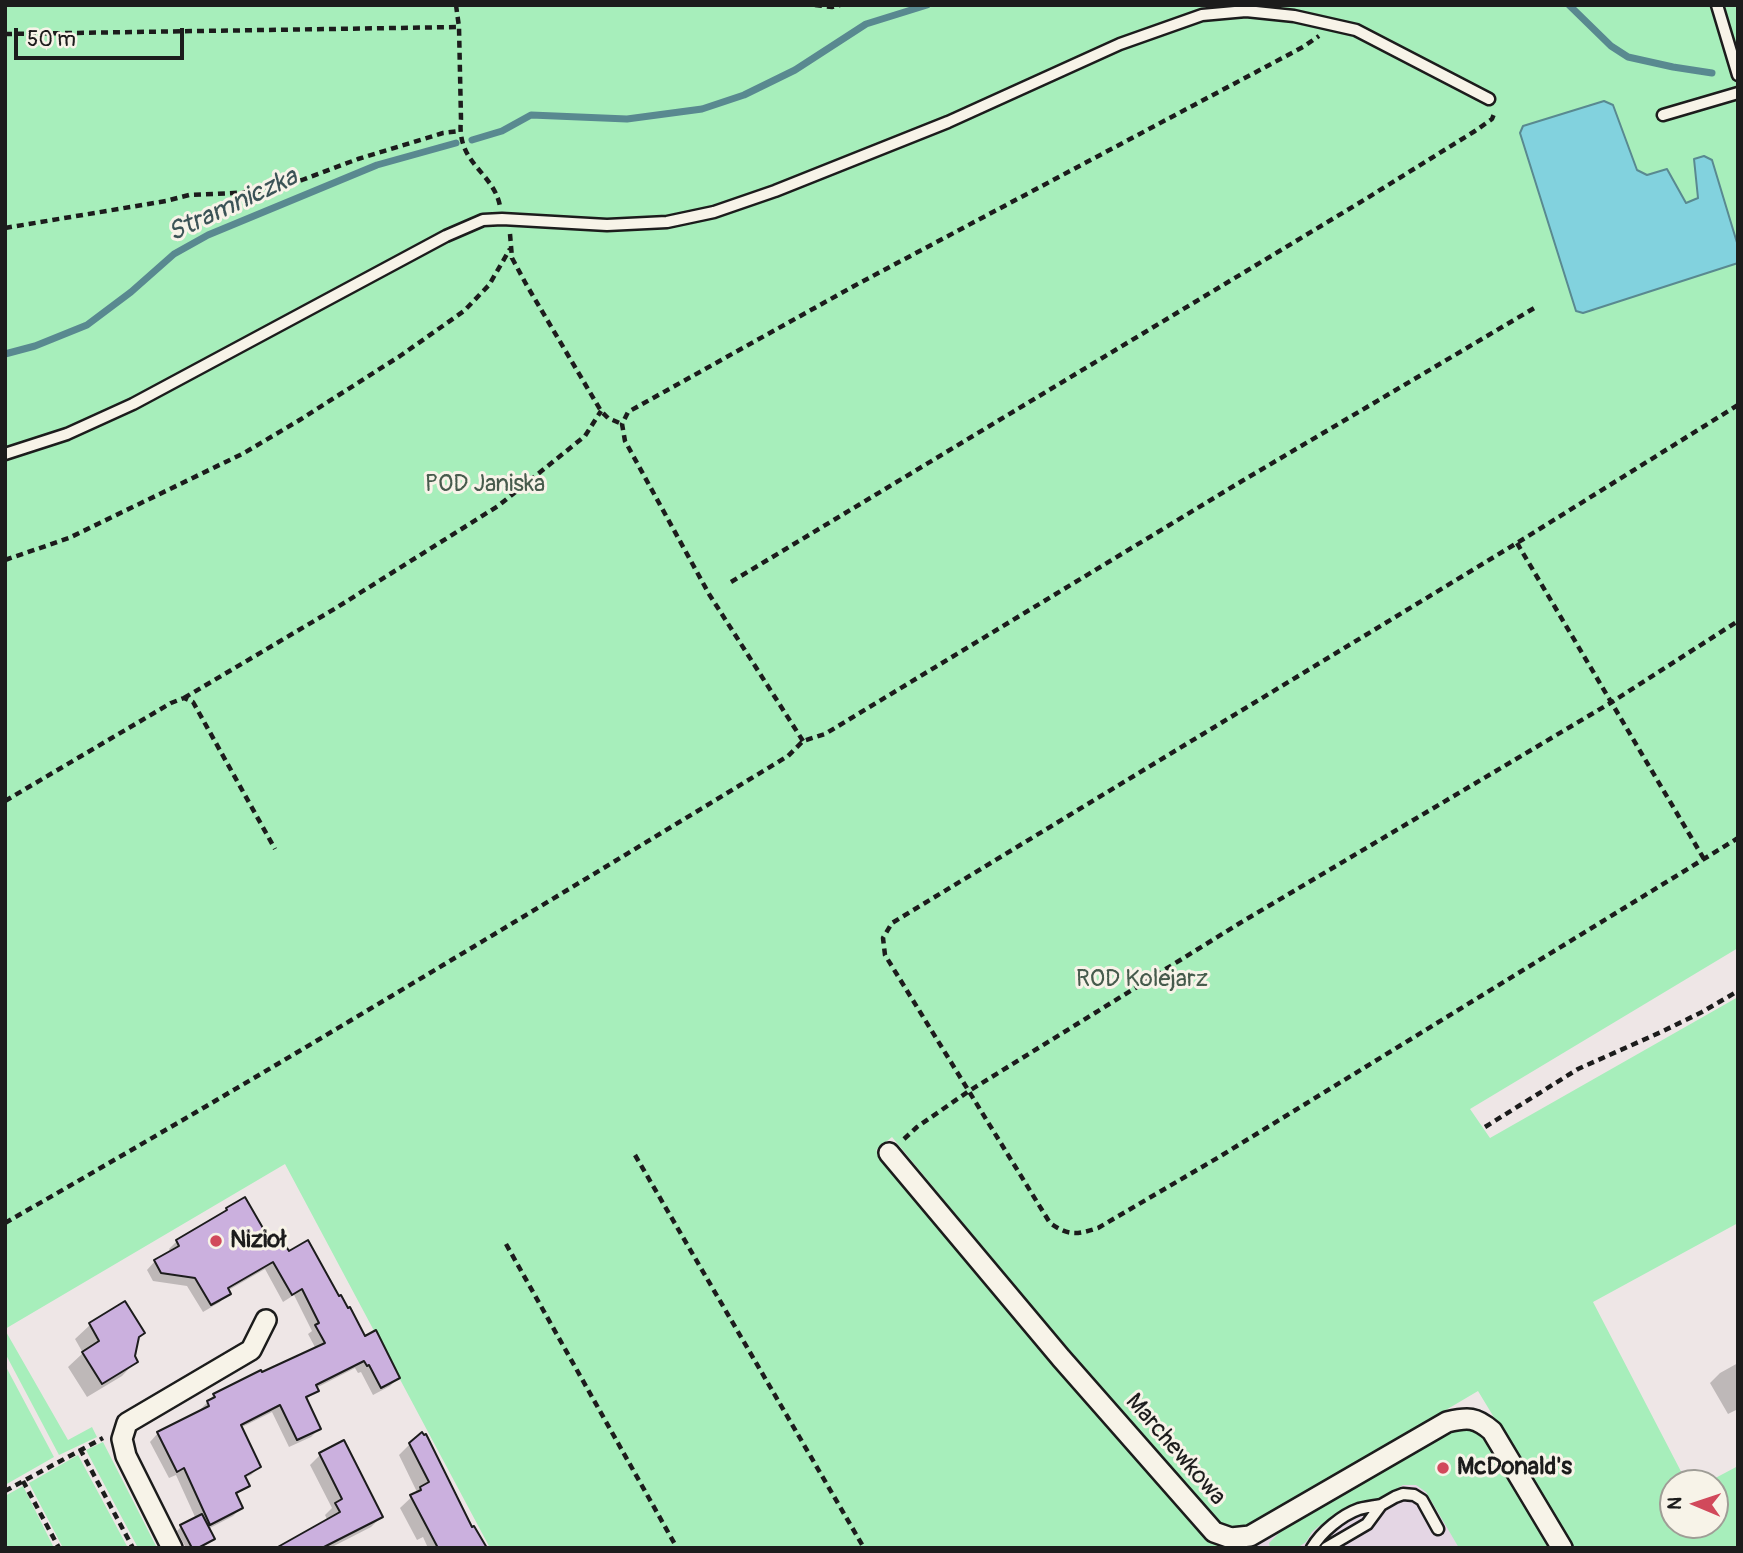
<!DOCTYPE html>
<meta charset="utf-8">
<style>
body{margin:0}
#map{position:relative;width:1743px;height:1553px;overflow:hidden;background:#eee6e6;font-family:Pangolin,sans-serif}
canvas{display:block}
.frame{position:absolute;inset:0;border:7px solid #1c1c1c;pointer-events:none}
.north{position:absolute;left:1659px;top:1469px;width:70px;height:70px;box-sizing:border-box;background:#f7f3e8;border:2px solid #9f9d96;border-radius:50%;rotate:272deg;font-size:19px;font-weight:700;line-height:28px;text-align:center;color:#1c1c1c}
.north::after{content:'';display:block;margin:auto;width:24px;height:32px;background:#d1495b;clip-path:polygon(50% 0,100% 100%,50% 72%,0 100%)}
.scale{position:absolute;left:14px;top:28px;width:170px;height:32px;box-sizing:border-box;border:4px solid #1c1c1c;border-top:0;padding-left:9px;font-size:21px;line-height:24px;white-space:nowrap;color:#1c1c1c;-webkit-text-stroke:5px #f7f3e8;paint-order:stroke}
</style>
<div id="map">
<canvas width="1743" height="1553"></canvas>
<div class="frame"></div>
<div class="north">N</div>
<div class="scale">50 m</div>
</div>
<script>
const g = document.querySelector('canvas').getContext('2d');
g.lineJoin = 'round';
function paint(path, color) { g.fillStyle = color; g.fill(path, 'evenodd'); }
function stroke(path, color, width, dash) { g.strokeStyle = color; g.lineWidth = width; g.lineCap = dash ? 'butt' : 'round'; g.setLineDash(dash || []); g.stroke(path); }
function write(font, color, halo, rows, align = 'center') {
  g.font = font + ' Pangolin,sans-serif'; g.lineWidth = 6; g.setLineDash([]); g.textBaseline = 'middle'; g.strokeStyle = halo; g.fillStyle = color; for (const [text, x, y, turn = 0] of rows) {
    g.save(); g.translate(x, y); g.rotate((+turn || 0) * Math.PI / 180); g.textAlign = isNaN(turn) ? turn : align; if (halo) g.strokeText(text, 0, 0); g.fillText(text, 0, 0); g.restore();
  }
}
paint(new Path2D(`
 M 1460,1427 L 1545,1548 L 1254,1548 L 1253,1545 Z`), '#e4d6e4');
paint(new Path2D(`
 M 5,5 L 1738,5 L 1738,948 L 1470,1109 L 1490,1138 L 1738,997 L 1738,1223 L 1593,1302 L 1687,1483 L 1673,1483 L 1673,1525 L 1715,1525 L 1715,1483 L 1706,1483 L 1738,1466 L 1738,1548 L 1573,1548 L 1478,1391 L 1243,1530 L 1219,1522 L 1072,1355 L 892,1137 L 876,1150 L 973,1269 L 1200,1529 L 1249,1540 L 1254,1548 L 490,1548 L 285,1164 L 5,1329 Z
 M 5,1330 L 68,1440 L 92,1427 L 97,1437 L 59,1455 L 5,1353 Z
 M 5,1365 L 54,1457 L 5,1485 Z
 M 1460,1427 L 1482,1430 L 1551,1548 L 1459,1548 L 1426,1492 L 1416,1485 L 1403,1485 L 1376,1501 L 1357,1503 L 1319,1526 L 1312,1532 L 1306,1542 L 1297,1548 L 1270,1548 L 1269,1543 L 1285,1527 Z
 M 103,1442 L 157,1548 L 138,1548 L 86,1450 Z
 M 78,1455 L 128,1548 L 63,1548 L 29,1483 Z
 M 23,1486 L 53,1546 L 50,1548 L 5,1548 L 5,1496 Z`), '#a7eebb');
const water = new Path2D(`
 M 1604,101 L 1613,105 L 1637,170 L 1647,175 L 1667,169 L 1686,203 L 1698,198 L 1694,159 L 1704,156 L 1712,160 L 1738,246 L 1738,263 L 1583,313 L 1576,311 L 1520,133 L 1523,126 Z`);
paint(water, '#82d2de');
stroke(water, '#598990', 2);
paint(new Path2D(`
 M 227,1209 L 270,1245 L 288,1253 L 339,1299 L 364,1338 L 398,1378 L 390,1386 L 373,1395 L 361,1372 L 358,1373 L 355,1368 L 316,1388 L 317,1391 L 305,1400 L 319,1429 L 311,1437 L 289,1447 L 272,1412 L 240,1428 L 259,1467 L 251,1475 L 244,1478 L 247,1485 L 235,1496 L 241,1508 L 233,1516 L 208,1529 L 213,1539 L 208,1543 L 199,1548 L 186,1548 L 177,1531 L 181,1527 L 196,1519 L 176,1475 L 169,1478 L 150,1442 L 158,1433 L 201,1412 L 200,1410 L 214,1395 L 316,1349 L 308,1334 L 312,1331 L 294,1295 L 283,1302 L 265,1269 L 227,1291 L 228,1293 L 220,1302 L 203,1312 L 187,1286 L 153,1281 L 147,1270 L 155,1261 L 171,1253 L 169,1249 L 177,1241 L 219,1217 Z
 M 125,1303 L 137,1339 L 133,1356 L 136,1361 L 122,1376 L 87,1397 L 68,1367 L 83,1353 L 75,1339 L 90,1325 Z
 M 1738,1363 L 1738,1409 L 1728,1414 L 1710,1383 L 1720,1373 Z
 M 410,1444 L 484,1548 L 428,1548 L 423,1537 L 417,1540 L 400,1508 L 417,1492 L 399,1455 Z
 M 321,1454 L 381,1517 L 371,1527 L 330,1548 L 284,1548 L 328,1521 L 325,1515 L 332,1508 L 310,1465 Z`), '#0003');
stroke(new Path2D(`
 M 1569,5 L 1611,46 L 1628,57 L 1673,67 L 1712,73
 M 472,140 L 502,131 L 531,115 L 627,119 L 702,109 L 744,95 L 795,70 L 866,24 L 927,5
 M 5,354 L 35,346 L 87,325 L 131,292 L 174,254 L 208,235 L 377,165 L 456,143`), '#598990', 7);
const building = new Path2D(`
 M 245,1197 L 271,1242 L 280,1237 L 289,1251 L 308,1240 L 339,1296 L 341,1295 L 348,1308 L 350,1307 L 365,1336 L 376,1330 L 400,1378 L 381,1388 L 369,1365 L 367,1366 L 364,1361 L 316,1385 L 319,1391 L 306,1397 L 321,1429 L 297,1440 L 280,1405 L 241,1425 L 261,1467 L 245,1476 L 250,1486 L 236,1493 L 243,1508 L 210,1525 L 184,1468 L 177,1472 L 157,1432 L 209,1406 L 207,1401 L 215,1397 L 213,1394 L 261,1370 L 262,1372 L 325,1343 L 315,1325 L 319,1323 L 302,1289 L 292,1295 L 273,1262 L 228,1288 L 231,1294 L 211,1305 L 195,1278 L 161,1273 L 154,1260 L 179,1246 L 176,1240 L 227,1210 L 226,1208 Z
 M 125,1301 L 145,1333 L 139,1337 L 135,1356 L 138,1362 L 102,1384 L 82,1352 L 99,1341 L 89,1323 Z
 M 422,1432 L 424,1435 L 426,1434 L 472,1527 L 474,1526 L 487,1548 L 438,1548 L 410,1495 L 421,1490 L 420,1487 L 429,1482 L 409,1443 Z
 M 344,1440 L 383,1517 L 322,1548 L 276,1548 L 340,1512 L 335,1503 L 342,1499 L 319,1453 Z
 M 202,1514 L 215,1539 L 198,1548 L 192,1548 L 180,1525 Z`);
paint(building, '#cbb0de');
stroke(building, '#1c1c1c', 2);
const lane = new Path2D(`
 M 1717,5 L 1738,75
 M 1663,115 L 1738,93
 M 5,454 L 67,434 L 133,404 L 446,236 L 483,220 L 502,219 L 607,225 L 667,222 L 714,212 L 775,191 L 948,122 L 1120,44 L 1202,15 L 1246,11 L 1294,16 L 1356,30 L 1489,99
 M 1312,1548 C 1321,1532 1342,1515 1359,1509 C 1366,1507 1374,1506 1381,1505
 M 1326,1548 L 1367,1524 L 1381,1505 L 1395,1497 L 1403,1494 L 1414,1495 L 1422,1500 L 1438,1529`);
const street = new Path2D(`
 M 889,1153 L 1061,1358 L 1214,1532 L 1231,1538 L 1250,1536 L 1447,1422 C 1468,1417 1476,1417 1492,1431 L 1562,1548
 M 172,1548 L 126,1456 L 122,1439 L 127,1423 L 251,1350 L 266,1320`);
stroke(lane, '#1c1c1c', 15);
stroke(street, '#1c1c1c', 24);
stroke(new Path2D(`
 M 456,5 L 459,27 L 461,119 C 456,164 493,171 500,206
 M 815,5 L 832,7 L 840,5
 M 5,34 L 459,27
 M 5,228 L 166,201 L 189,195 L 256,192 L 302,180 L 358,159 L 443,133 L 460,131
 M 510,234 L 512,258 L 526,284 L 601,411 L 608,418 L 622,424
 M 1738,405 L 1517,543 L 892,923 L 883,938 L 885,955 L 1050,1223 C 1069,1236 1076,1235 1098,1228 L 1219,1157 L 1738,838
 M 1517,543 L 1704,859
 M 5,560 L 69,538 L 244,453 L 298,421 L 400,356 L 464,311 L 489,285 L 510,249
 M 731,582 L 1364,200 L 1475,131 L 1492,119 L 1494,114
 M 184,698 L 336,608 L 498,506 L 585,436 L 601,411
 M 803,741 L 709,594 L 625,441 L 622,424 L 628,412 L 854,286 L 1303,47 L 1319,36
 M 5,801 L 171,703 L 184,698 L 193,702 L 275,849
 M 1485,1127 L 1578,1069 L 1661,1032 L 1702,1012 L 1738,991
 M 904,1139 L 917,1127 L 969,1091 L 1240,923 L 1612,702 L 1738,621
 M 635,1155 L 864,1548
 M 5,1223 C 269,1072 528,914 788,756 L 803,741 L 825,734 L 1242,481 L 1536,307
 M 506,1244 L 677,1548
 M 80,1449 L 133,1548
 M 23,1481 L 59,1548
 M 5,1491 L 103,1438`), '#1c1c1c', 4.5, [7, 5]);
stroke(lane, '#f7f3e8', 10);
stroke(street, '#f7f3e8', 19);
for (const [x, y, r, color] of [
 [216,1241,7,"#d1495b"],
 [1443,1468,7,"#d1495b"]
]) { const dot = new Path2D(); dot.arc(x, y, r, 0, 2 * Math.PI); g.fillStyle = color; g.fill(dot); stroke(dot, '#f7f3e8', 2.5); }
write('24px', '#465b4c', '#f7f3e8', [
 ["POD Janiska",485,485],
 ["ROD Kolejarz",1142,980]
]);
write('bold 24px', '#1c1c1c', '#f7f3e8', [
 ["Nizioł",230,1241],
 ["McDonald's",1457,1468]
], 'left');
write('24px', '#1c1c1c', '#f7f3e8', [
 ["Marchewkowa",1175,1450,49]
]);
write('italic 26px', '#3b5356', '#f7f3e8', [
 ["Stramniczka",233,206,-25]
]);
</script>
